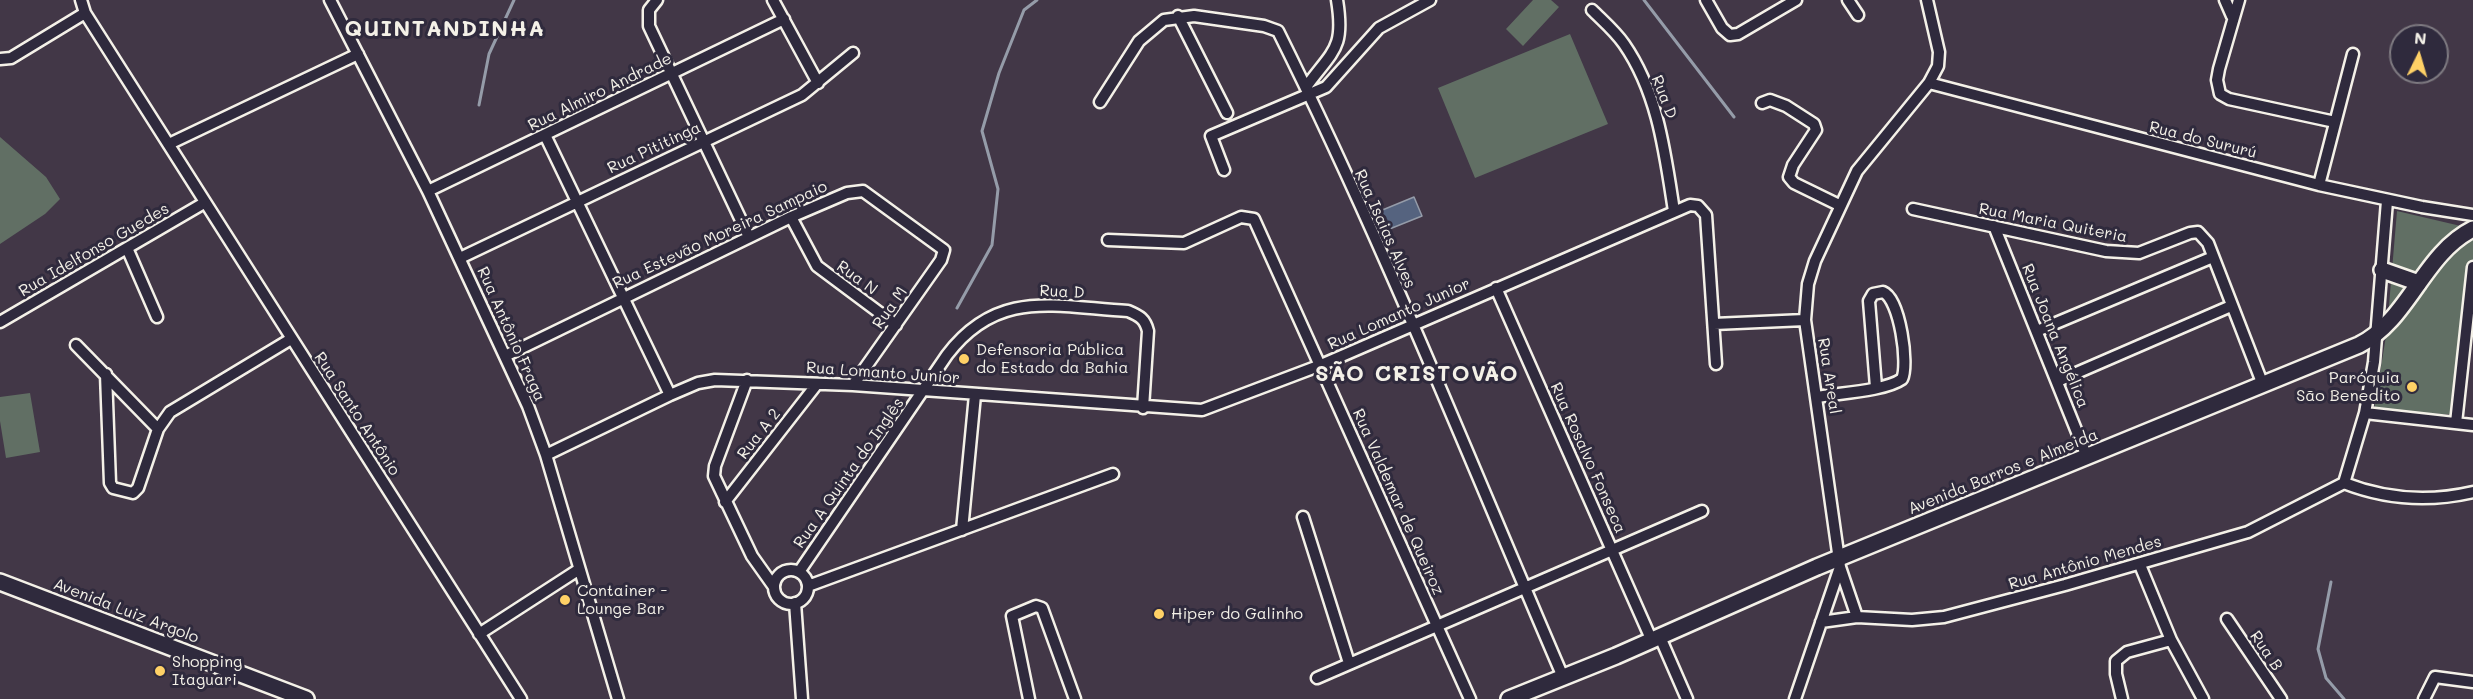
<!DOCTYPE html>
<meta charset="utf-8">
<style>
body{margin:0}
#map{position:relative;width:2473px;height:699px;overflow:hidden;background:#423747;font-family:Mali,sans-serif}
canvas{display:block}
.north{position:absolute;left:2389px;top:24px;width:60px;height:60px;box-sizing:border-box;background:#2f2a3d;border:2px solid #7e7a81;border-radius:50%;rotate:5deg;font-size:16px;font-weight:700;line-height:24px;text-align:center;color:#f4f1e8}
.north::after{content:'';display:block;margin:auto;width:21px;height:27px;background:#ffd166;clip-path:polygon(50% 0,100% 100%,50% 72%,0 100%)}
</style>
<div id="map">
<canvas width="2473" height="699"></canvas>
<div class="north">N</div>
</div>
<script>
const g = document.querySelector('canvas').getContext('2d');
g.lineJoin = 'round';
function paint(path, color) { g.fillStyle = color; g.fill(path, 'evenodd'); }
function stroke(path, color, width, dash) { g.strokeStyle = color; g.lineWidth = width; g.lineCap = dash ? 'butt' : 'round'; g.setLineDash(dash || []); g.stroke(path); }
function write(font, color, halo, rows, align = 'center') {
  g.font = font + ' Mali,sans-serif'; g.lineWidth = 6; g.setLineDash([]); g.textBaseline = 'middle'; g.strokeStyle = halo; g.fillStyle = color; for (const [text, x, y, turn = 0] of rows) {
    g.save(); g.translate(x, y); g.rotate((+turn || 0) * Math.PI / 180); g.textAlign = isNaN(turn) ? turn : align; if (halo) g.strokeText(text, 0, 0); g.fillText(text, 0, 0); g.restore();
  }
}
paint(new Path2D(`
 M 1533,0 L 1551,0 L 1559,7 L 1523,46 L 1506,29 Z
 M 1570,34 L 1608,124 L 1475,178 L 1438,88 Z
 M 0,137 L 46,177 L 60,199 L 45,214 L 0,244 Z
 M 2397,211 L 2465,227 L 2388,317 Z
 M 2473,237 L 2473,271 L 2458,415 L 2374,410 L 2386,336 L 2442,262 L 2461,243 Z
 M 30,393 L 40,452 L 6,458 L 0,421 L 0,397 Z`), '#616f64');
const water = new Path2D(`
 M 1414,197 L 1422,216 L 1387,230 L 1380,211 Z`);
paint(water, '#55637f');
stroke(water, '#959ca9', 1.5);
stroke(new Path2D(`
 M 1644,0 L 1734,117
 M 479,105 L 489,54 L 514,0
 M 957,308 L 992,245 L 998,189 L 982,131 L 999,73 L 1024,10 L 1037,0
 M 2331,582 L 2318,649 L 2326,678 L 2344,699`), '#959ca9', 3);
const street = new Path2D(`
 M 81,0 L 85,13 L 521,699
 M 330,0 L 428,191 L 528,406 L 546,455 L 618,699
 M 657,0 L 649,10 L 649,26 L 749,237
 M 773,0 L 818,83
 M 1706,0 L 1722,28 L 1730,35 L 1738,34 L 1796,0
 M 1848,0 L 1858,15
 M 2225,0 L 2232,16
 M 2239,0 L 2219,69 L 2217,80 L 2220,94 L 2229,99 L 2335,122
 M 1592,10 C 1603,21 1615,31 1624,44 C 1658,93 1665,153 1674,211
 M 1178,16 L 1227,113
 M 0,59 L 11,58 L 85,13
 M 1929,83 L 2319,185 L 2422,207 L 2473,215
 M 1306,87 C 1333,50 1345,49 1337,0
 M 1100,102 L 1139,41 L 1164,20 L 1194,16 L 1264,26 L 1278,31 C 1383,242 1470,461 1563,677
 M 1762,103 L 1770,100 L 1786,106 L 1814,124 L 1816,130 L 1793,165 L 1789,177 L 1794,183 L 1839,205
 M 545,135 L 670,395
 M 169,144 L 358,54
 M 1224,170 L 1211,136 L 1326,87 L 1379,28 L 1430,0
 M 2319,185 L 2353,54
 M 428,191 L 784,19
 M 1913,209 L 2106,251 L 2139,253 L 2190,233 L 2198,232 L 2208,243 L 2263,385
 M 791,217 L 817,266 L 896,325
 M 1994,226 L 2087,457
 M 1108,240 L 1184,243 L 1241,217 L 1254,219 L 1470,699
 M 127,248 L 157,317
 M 460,258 L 802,95 L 853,53
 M 1496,288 L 1652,641
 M 0,322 L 204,203
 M 1714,324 L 1805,320
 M 2037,331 L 2213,257
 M 76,345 L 158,429
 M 505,356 L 791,217 L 847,193 L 863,191 L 944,250 L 941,260 L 853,385
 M 106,374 L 110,483 L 113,488 L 133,493 L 138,488 L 158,429 L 170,412 L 291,339
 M 747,380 L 715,466 L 714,476 L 752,556 L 774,587
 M 2058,381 L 2231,306
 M 1817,397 C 1839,393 1885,391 1902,379 C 1909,365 1900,299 1883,292 L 1873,294 L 1869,301 L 1876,387
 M 2365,413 L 2473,425
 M 2456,423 L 2473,267
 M 546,455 L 670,395 L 698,383 L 715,380 L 853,385 L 1202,410 L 1321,365 L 1690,205 L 1698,206 L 1706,215 L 1716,364
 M 2344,483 L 2365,413 L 2374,362 L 2387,201
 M 2344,483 C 2385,499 2430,502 2473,492
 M 725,502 L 817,384
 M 1303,517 L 1349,663
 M 962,530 L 975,395
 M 2140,565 L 2171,640 L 2203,699
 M774 587a17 17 0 1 1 34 0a17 17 0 1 1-34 0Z
 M 799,572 L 947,355 C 998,288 1055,307 1128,311 C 1140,316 1145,319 1148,331 L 1143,408
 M 808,586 L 1113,474
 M 795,603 L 802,699
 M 1857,617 L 1840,567 L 1805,320 L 1808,284 L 1815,261 L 1857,171 L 1929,83 L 1938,66 L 1939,52 L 1927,0
 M 2227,619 L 2281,699
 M 1821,622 L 1857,617 L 1912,620 L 1944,617 L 2065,585 L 2248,532 L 2344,483
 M 479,634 L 578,570
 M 1660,637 L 1687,699
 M 1317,678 L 1702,511
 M 1029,699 L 1012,616 L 1036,606 L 1042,608 L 1075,699
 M 1795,699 L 1840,567
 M 2122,699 L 2116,674 L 2116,661 L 2127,652 L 2171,640
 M 2424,699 L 2435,677 L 2473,682`);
const secondary = new Path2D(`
 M 2382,270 L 2419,283
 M 0,582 L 306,699
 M 1509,699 L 1616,656 L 1817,567 L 2359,345 C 2409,320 2423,254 2473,229`);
stroke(street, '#f4f1e8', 15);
stroke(secondary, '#f4f1e8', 20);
stroke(street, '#2f2a3d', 10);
stroke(secondary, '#2f2a3d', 15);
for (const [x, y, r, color] of [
 [964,359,6,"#ffd166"],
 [2412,387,6,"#ffd166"],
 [565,600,6,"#ffd166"],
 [1159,614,6,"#ffd166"],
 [160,671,6,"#ffd166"]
]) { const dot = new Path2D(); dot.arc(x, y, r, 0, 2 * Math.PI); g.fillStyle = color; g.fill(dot); stroke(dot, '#2f2a3d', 2); }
write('16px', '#f4f1e8', '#2f2a3d', [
 ["Rua Almiro Andrade",600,92,-26],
 ["Rua D",1664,97,69],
 ["Rua do Sururú",2203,140,14],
 ["Rua Pititinga",654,148,-25],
 ["Rua Maria Quiteria",2053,223,11],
 ["Rua Isaias Alves",1385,229,66],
 ["Rua Estevão Moreira Sampaio",720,235,-25],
 ["Rua Idelfonso Guedes",94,250,-30],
 ["Rua N",857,278,36],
 ["Rua D",1062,292,3],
 ["Rua M",890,308,-55],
 ["Rua Lomanto Junior",1399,314,-24],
 ["Rua Antônio Fraga",511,334,66],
 ["Rua Joana Angélica",2055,336,68],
 ["Rua Lomanto Junior",883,373,4],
 ["Rua Areal",1829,376,81],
 ["Rua Santo Antônio",357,414,57],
 ["Rua A 2",759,434,-52],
 ["Rua Rosalvo Fonseca",1588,458,66],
 ["Avenida Barros e Almeida",2003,472,-22],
 ["Rua A Quinta do Inglês",849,473,-55],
 ["Rua Valdemar de Queiroz",1398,502,66],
 ["Rua Antônio Mendes",2085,563,-16],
 ["Avenida Luiz Argolo",126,611,21],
 ["Rua B",2266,651,56]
]);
write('16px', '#f4f1e8', '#2f2a3d', [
 ["Defensoria Pública",976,350],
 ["do Estado da Bahia",976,368],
 ["Paróquia",2400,378,"right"],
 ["São Benedito",2400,396,"right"],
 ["Container -",577,591],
 ["Lounge Bar",577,609],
 ["Hiper do Galinho",1171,614],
 ["Shopping",172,662],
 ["Itaguari",172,680]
], 'left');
g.letterSpacing = '1.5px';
write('bold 22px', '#f4f1e8', '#2f2a3d', [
 ["QUINTANDINHA",445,29],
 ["SÃO CRISTOVÃO",1417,374]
]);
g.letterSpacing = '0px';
</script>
